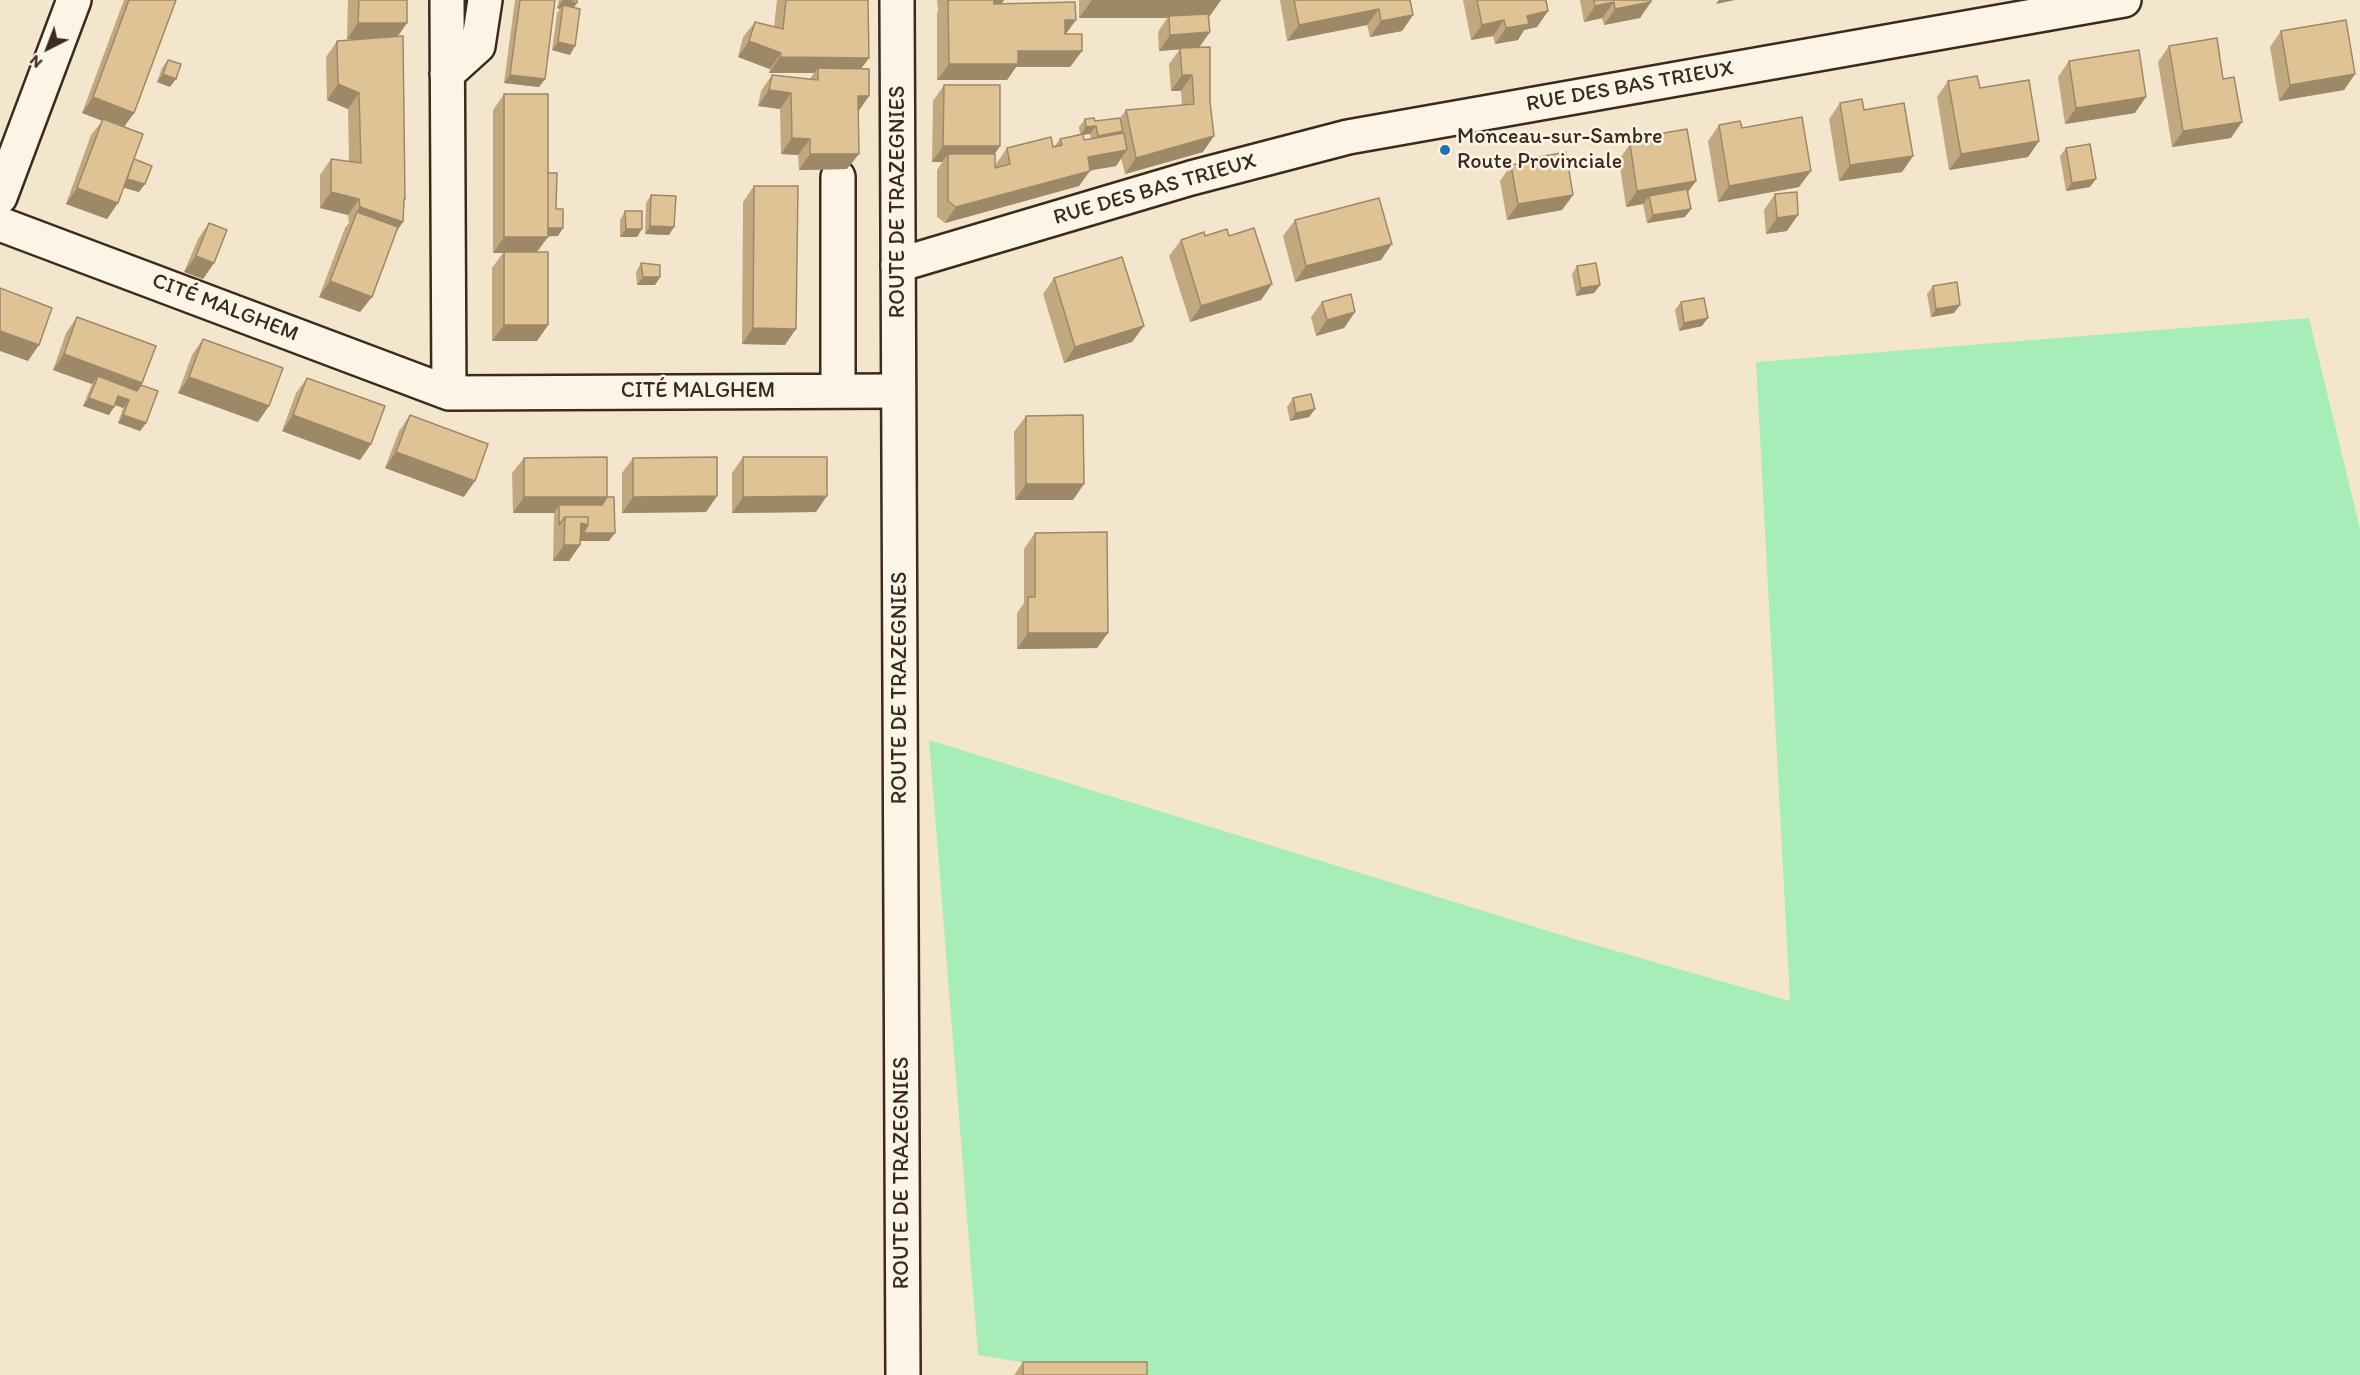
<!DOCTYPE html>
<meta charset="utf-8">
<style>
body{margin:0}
#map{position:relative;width:2360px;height:1375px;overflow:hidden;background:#f4e6cd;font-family:Itim,sans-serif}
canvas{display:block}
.north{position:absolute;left:18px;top:18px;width:60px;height:60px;-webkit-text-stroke:4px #fcf5e5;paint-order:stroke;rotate:222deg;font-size:16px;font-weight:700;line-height:24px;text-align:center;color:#3b2a1e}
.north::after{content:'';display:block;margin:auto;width:21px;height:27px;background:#3b2a1e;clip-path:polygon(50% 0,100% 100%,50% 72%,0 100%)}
</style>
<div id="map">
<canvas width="2360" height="1375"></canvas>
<div class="north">N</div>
</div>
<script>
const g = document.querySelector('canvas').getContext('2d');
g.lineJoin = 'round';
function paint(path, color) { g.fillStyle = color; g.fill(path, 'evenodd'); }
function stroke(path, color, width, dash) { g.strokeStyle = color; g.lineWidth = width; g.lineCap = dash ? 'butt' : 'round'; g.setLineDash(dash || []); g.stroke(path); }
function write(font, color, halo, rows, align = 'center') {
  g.font = font + ' Itim,sans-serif'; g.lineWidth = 5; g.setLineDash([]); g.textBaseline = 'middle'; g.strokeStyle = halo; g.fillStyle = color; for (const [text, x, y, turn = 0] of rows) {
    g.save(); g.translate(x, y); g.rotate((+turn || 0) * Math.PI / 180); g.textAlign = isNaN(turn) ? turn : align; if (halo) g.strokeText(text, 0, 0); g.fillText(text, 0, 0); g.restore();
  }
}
paint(new Path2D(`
 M 2309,318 L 2360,529 L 2360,1375 L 1099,1375 L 978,1355 L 929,740 L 1571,938 L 1790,1001 L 1756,362 Z`), '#a7edb9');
const minor = new Path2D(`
 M 447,0 L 449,393
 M 447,74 L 478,46 L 485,0
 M 838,177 L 838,391
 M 0,197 L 74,0
 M 0,224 L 449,393 L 898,391
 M 898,265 L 1191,178 L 1348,137 L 2124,0`);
const secondary = new Path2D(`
 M 897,0 L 903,1375`);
stroke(minor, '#3b2a1e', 38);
stroke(secondary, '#3b2a1e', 38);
stroke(minor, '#fcf5e5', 33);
stroke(secondary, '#fcf5e5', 33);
paint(new Path2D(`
 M 124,0 L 176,0 L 134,113 L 124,127 L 134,159 L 139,192 L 124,188 L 107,219 L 66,204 L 91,135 L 102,121 L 82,113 Z
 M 348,0 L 407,0 L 397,37 L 405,199 L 404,202 L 395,234 L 372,297 L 360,312 L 319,297 L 345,228 L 349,223 L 348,215 L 320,208 L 320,175 L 331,159 L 349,162 L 348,109 L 327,100 L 326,57 L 337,41 L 370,39 L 347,39 Z
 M 515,0 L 555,0 L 545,79 L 539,87 L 504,83 Z
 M 559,0 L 577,0 L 574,7 L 570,55 L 552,50 L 557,13 L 560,9 L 557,8 Z
 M 777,0 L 868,0 L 861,69 L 858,112 L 847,169 L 799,170 L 798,155 L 781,154 L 780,109 L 758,106 L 761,91 L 772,75 L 810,79 L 814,73 L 769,73 L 770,69 L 738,57 L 743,37 L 755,22 L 774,27 Z
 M 937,0 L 1008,0 L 1004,0 L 1002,3 L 1076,20 L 1066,34 L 1082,51 L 1070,67 L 1016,67 L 1007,80 L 937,80 L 937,13 L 938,11 Z
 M 1079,0 L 1221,0 L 1209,17 L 1210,32 L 1199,48 L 1203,152 L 1125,174 L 1121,158 L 1116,166 L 1090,170 L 1079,186 L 945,223 L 937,217 L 937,170 L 942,162 L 932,162 L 933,101 L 944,85 L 1000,146 L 994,154 L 995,168 L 996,167 L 996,164 L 1007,148 L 1054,147 L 1060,139 L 1080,134 L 1079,127 L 1085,119 L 1095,121 L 1120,118 L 1126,110 L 1182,105 L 1181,91 L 1171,91 L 1169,64 L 1180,49 L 1159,51 L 1158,32 L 1167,18 L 1079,18 ZM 1090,134 L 1091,139 L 1084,140 L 1083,135 Z
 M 1280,0 L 1410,0 L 1413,15 L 1402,31 L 1370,37 L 1367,25 L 1287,41 Z
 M 1463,0 L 1546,0 L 1548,11 L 1537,27 L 1524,30 L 1518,40 L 1495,44 L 1493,36 L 1471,40 Z
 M 1580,0 L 1651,0 L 1640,18 L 1604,25 L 1602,18 L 1584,22 Z
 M 2281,31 L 2355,74 L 2344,90 L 2279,101 L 2270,47 Z
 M 2169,46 L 2231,138 L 2172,147 L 2158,62 Z
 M 168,60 L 170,87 L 157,82 L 162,68 Z
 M 2069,61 L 2135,113 L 2065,124 L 2058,77 Z
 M 1948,81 L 1980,88 L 2039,141 L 2028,157 L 1949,170 L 1937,97 Z
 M 504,94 L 548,173 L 556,209 L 563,228 L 558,236 L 548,236 L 537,252 L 548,325 L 537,341 L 492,341 L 492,268 L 503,253 L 493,253 L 493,110 Z
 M 1840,103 L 1913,156 L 1902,172 L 1839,181 L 1829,119 Z
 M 1719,125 L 1742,128 L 1799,187 L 1718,202 L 1708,141 Z
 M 1647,136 L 1696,181 L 1688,192 L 1691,209 L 1685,217 L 1647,223 L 1643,204 L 1626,207 L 1619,160 L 1630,144 L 1643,142 Z
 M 2066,148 L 2090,187 L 2066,191 L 2060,156 Z
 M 1528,159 L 1573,195 L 1562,210 L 1507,220 L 1500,181 L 1511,165 L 1525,163 Z
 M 754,186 L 785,345 L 742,344 L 743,202 Z
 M 1775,194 L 1787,231 L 1766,234 L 1764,210 Z
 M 651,195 L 669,235 L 645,234 L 646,203 Z
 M 625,211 L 637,237 L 620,237 L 620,220 Z
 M 1295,220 L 1381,260 L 1295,282 L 1283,236 Z
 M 209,223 L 214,263 L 203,279 L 184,272 L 198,239 Z
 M 1205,236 L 1229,236 L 1272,284 L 1261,300 L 1190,322 L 1169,256 L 1181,240 Z
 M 641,263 L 660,277 L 655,285 L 637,285 L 636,272 Z
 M 1577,266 L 1600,285 L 1594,293 L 1576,296 L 1572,274 Z
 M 1054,278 L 1132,342 L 1064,363 L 1043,294 Z
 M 1933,286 L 1954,313 L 1931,317 L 1927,294 Z
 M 1322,302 L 1355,312 L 1344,328 L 1316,336 L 1311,317 Z
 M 1681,302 L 1702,326 L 1679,331 L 1675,310 Z
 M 77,317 L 142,383 L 141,385 L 146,423 L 140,431 L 118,423 L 123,408 L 115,405 L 109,415 L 83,406 L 92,384 L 53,370 L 66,333 Z
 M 203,339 L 258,422 L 178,393 L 192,355 Z
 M 307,378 L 371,444 L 360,460 L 282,431 L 296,393 Z
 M 1293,398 L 1315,409 L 1309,417 L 1290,421 L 1287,407 Z
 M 410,415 L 464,497 L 385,468 L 399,431 Z
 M 1026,416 L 1073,500 L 1015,500 L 1014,432 Z
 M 743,457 L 816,512 L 732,513 L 732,473 Z
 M 524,458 L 607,497 L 609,541 L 581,541 L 580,545 L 569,561 L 553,561 L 554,513 L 513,513 L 512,473 Z
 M 633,458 L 717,496 L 706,512 L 622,513 L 622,473 Z
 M 1035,533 L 1097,648 L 1017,649 L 1017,613 L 1024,603 L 1024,549 Z
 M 1023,1362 L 1147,1375 L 1014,1375 Z`), '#c1a87f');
paint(new Path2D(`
 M 563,0 L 577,3 L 571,11 L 563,5 L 560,9 L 557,8 Z
 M 988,0 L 1008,0 L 1004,0 L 999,7 Z
 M 1092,0 L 1221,0 L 1209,17 L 1169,16 L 1167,18 L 1079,18 Z
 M 1719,0 L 1735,0 L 1716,4 Z
 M 1614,2 L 1602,18 L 1584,22 L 1595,6 Z
 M 1651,2 L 1640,18 L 1604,25 L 1615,9 Z
 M 1379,9 L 1367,25 L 1287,41 L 1299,25 Z
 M 1548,11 L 1537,27 L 1524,30 L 1518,40 L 1495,44 L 1506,28 L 1527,16 Z
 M 1413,15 L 1402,31 L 1370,37 L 1381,21 Z
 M 1065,20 L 1076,20 L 1064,36 Z
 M 1504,20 L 1493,36 L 1471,40 L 1482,25 Z
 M 358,23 L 407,23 L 396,39 L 347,39 Z
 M 1210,32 L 1198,48 L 1159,51 L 1170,35 Z
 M 749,41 L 781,53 L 770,69 L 738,57 Z
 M 558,42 L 575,46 L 570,55 L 552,50 Z
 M 1018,51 L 1082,51 L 1070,67 L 1016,67 L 1007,80 L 937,80 L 949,64 Z
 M 780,57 L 869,58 L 858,73 L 818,68 L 814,73 L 769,73 Z
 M 163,74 L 176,79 L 170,87 L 157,82 Z
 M 2355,74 L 2344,90 L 2279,101 L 2290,85 Z
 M 510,75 L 545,79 L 539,87 L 504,83 Z
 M 1182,75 L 1192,75 L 1181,91 L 1171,91 Z
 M 338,84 L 359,93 L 348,109 L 327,100 Z
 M 769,90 L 791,93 L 780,109 L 758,106 Z
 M 858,96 L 869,96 L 858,112 Z
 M 93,97 L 134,113 L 123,128 L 82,113 Z
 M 2146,97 L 2135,113 L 2065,124 L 2076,108 Z
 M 2242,122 L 2231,138 L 2172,147 L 2183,131 Z
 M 1096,126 L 1090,134 L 1080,135 L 1086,127 Z
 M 1123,131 L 1117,139 L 1092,144 L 1098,136 Z
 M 1214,136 L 1203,152 L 1125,174 L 1136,158 Z
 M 792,138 L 810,139 L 798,155 L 781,154 Z
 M 2039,141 L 2028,157 L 1949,170 L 1961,154 Z
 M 943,146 L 1000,146 L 989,162 L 948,154 L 942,162 L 932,162 Z
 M 1127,150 L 1116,166 L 1076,173 L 1088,157 Z
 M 810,154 L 859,154 L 847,169 L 799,170 Z
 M 1913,156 L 1902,172 L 1839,181 L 1850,165 Z
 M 1090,171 L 1079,186 L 945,223 L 956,207 Z
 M 1811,171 L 1799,187 L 1718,202 L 1729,186 Z
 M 125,178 L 145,184 L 139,192 L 119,186 Z
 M 2096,179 L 2090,187 L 2066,191 L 2072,183 Z
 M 1696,181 L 1684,197 L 1649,196 L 1643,204 L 1626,207 L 1637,191 Z
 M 77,188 L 118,203 L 107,219 L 66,204 Z
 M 331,192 L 359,199 L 348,215 L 320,208 Z
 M 1573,195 L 1562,210 L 1507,220 L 1518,204 Z
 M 360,207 L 403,222 L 392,238 L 357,212 L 349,223 Z
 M 1691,209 L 1685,217 L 1647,223 L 1653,215 Z
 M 1798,215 L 1787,231 L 1766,234 L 1777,218 Z
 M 650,226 L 674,227 L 669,235 L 645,234 Z
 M 542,228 L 563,228 L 558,236 L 536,237 Z
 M 626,229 L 642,229 L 637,237 L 620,237 Z
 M 504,237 L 548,237 L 536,253 L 493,253 Z
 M 1392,244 L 1381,260 L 1295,282 L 1306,266 Z
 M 196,256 L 214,263 L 203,279 L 184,272 Z
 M 643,277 L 660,277 L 655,285 L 637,285 Z
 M 330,281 L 372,297 L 360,312 L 319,297 Z
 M 1272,284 L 1261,300 L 1190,322 L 1201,306 Z
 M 1600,285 L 1594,293 L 1576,296 L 1581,288 Z
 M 1960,305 L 1954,313 L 1931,317 L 1936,309 Z
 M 1355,312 L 1344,328 L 1316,336 L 1327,320 Z
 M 1708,318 L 1702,326 L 1679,331 L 1684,323 Z
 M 504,325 L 548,325 L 537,341 L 492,341 Z
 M 1144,326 L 1132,342 L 1064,363 L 1075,347 Z
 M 753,328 L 796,329 L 785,345 L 742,344 Z
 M 0,331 L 39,345 L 28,361 L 0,351 Z
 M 64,354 L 142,383 L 131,399 L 98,376 L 92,384 L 53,370 Z
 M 189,377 L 269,406 L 258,422 L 178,393 Z
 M 118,396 L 129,400 L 123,408 L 113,404 Z
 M 89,398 L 114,407 L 109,415 L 83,406 Z
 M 1315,409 L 1309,417 L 1290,421 L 1296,413 Z
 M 123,415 L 146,423 L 140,431 L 118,423 Z
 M 293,415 L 371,444 L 360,460 L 282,431 Z
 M 396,452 L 475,481 L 464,497 L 385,468 Z
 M 1026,484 L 1084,484 L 1073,500 L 1015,500 Z
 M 717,496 L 706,512 L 622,513 L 633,497 Z
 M 827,496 L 816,512 L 732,513 L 743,497 Z
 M 524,497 L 607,497 L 596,513 L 559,505 L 554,513 L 513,513 Z
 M 581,523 L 615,533 L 609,541 L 577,541 Z
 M 564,545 L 580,545 L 569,561 L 553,561 Z
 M 1028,633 L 1108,633 L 1097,648 L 1017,649 Z`), '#9d8868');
const building = new Path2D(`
 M 129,0 L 176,0 L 134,113 L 93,97 Z
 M 359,0 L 407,0 L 407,23 L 358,23 Z
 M 520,0 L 555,0 L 545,79 L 510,75 Z
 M 563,0 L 577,0 L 577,3 Z
 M 786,0 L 868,0 L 869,58 L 780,57 L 781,53 L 749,41 L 755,22 L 783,29 Z
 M 948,0 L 994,0 L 994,4 L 1075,2 L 1076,20 L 1065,20 L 1065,34 L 1082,34 L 1082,51 L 1018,51 L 1018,64 L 949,64 Z
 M 1294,0 L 1410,0 L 1413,15 L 1381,21 L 1379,9 L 1299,25 Z
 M 1477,0 L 1546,0 L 1548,11 L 1527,16 L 1529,24 L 1506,28 L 1504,20 L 1482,25 Z
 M 1594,0 L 1651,0 L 1651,2 L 1615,9 L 1614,2 L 1595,6 Z
 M 563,5 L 580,9 L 575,46 L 558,42 Z
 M 1208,14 L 1210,32 L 1170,35 L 1169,16 Z
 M 2346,20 L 2355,74 L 2290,85 L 2281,31 Z
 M 403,36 L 405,199 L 404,199 L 403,222 L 360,207 L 359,199 L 331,192 L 331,159 L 361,163 L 359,93 L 338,84 L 337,41 Z
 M 2217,38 L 2223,79 L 2234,77 L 2242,122 L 2183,131 L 2169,46 Z
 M 1210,47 L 1210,102 L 1214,136 L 1136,158 L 1126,110 L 1194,104 L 1192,75 L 1182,75 L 1180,48 Z
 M 2139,50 L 2146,97 L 2076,108 L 2069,61 Z
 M 168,60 L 181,64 L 176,79 L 163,74 Z
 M 818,68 L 869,69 L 869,96 L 858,96 L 859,154 L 810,154 L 810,139 L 792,138 L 791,93 L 769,90 L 772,75 L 818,80 Z
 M 1977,76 L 1980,88 L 2029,80 L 2039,141 L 1961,154 L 1948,81 Z
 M 944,85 L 1000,85 L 1000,146 L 943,146 Z
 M 504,94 L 548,94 L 548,237 L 504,237 Z
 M 1862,99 L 1864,110 L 1904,103 L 1913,156 L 1850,165 L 1840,103 Z
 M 1802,117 L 1811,171 L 1729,186 L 1719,125 L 1740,121 L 1742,128 Z
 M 1094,118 L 1095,121 L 1120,118 L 1123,131 L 1098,136 L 1096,126 L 1086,127 L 1085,119 Z
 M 103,119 L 143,134 L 118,203 L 77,188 Z
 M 1687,129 L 1696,181 L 1637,191 L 1630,144 L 1648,141 L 1647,136 Z
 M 1124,133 L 1127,150 L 1088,157 L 1090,171 L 956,207 L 948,201 L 948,154 L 995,154 L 995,168 L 1010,164 L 1007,148 L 1051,137 L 1053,147 L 1062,145 L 1060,139 L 1083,134 L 1084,140 Z
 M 2090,144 L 2096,179 L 2072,183 L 2066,148 Z
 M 1566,152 L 1573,195 L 1518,204 L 1511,165 L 1529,162 L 1528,159 Z
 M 134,159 L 152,166 L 145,184 L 127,179 Z
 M 548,173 L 557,173 L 556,209 L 563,209 L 563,228 L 548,228 Z
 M 754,186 L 798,186 L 796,329 L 753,328 Z
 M 1687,189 L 1691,209 L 1653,215 L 1649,196 Z
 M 1797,192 L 1798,215 L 1777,218 L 1775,194 Z
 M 651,195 L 676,196 L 674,227 L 650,226 Z
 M 1379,198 L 1392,244 L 1306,266 L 1295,220 Z
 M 625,211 L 642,211 L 642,229 L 626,229 Z
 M 357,212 L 398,227 L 372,297 L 330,281 Z
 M 209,223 L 227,230 L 214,263 L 196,256 Z
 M 1254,228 L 1272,284 L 1201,306 L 1181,240 L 1204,232 L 1205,236 L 1227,229 L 1229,236 Z
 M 504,252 L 548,252 L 548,325 L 504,325 Z
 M 1122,257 L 1144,326 L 1075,347 L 1054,278 Z
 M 641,263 L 660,265 L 660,277 L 643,277 Z
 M 1596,263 L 1600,285 L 1581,288 L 1577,266 Z
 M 1957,282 L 1960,305 L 1936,309 L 1933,286 Z
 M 0,288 L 52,308 L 39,345 L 0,331 Z
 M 1351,294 L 1355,312 L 1327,320 L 1322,302 Z
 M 1704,298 L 1708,318 L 1684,323 L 1681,302 Z
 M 77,317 L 156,346 L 142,383 L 64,354 Z
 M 203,339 L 283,368 L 269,406 L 189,377 Z
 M 98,376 L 137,391 L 141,385 L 158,391 L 146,423 L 123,415 L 129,400 L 118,396 L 114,407 L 89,398 Z
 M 307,378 L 385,406 L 371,444 L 293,415 Z
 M 1311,394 L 1315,409 L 1296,413 L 1293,398 Z
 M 410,415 L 488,444 L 475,481 L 396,452 Z
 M 1083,415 L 1084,484 L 1026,484 L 1026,416 Z
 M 607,457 L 607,497 L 524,497 L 524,458 Z
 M 717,457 L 717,496 L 633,497 L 633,458 Z
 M 743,457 L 827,457 L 827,496 L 743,497 Z
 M 607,497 L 614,497 L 615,533 L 583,533 L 588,525 L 588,517 L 565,517 L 559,525 L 559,505 L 602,505 Z
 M 565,517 L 588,517 L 588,525 L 581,523 L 580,545 L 564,545 Z
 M 1107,532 L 1108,633 L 1028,633 L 1028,597 L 1035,597 L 1035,533 Z
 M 1023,1362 L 1147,1362 L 1147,1375 L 1023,1375 Z`);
paint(building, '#e0c394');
stroke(building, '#9d8868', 1.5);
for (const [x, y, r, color] of [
 [1445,150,6,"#1f6fb2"]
]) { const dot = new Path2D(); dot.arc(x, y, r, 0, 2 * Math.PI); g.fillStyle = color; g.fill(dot); stroke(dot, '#fcf5e5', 2); }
write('22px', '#3b2a1e', '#fcf5e5', [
 ["RUE DES BAS TRIEUX",1630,87,-10],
 ["RUE DES BAS TRIEUX",1155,190,-16],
 ["ROUTE DE TRAZEGNIES",898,202,-90],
 ["CITÉ MALGHEM",225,308,21],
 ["CITÉ MALGHEM",698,391],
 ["ROUTE DE TRAZEGNIES",900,688,-90],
 ["ROUTE DE TRAZEGNIES",902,1173,-90]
]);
write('22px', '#3b2a1e', '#fcf5e5', [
 ["Monceau-sur-Sambre",1457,137],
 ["Route Provinciale",1457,162]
], 'left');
</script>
